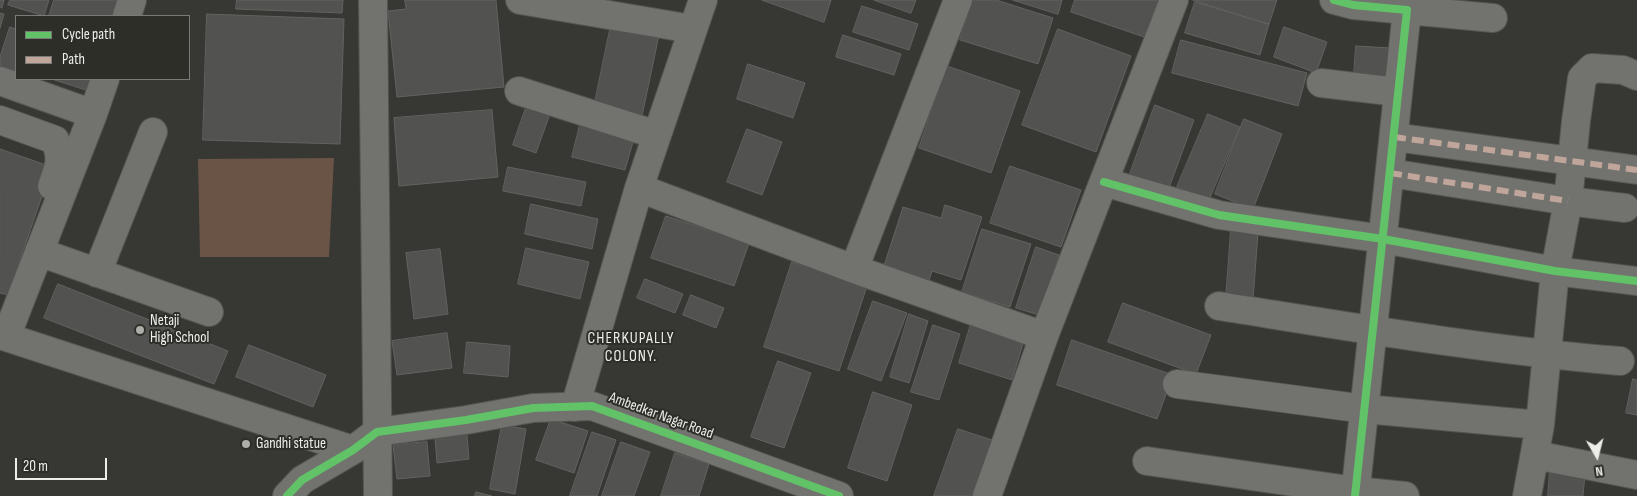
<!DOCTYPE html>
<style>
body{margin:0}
#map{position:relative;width:1637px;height:496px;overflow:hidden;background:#373733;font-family:"Sofia Sans Condensed",sans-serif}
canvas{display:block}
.legend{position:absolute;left:15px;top:15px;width:175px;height:65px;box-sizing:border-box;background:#2d2e28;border:1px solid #7a7b76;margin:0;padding:6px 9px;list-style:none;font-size:15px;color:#edeeea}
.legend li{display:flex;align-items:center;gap:10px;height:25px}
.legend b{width:25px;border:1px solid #7a7b76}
.north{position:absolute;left:1572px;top:431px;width:50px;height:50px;-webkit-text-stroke:4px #2d2e28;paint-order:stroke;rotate:172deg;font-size:14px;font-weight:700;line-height:20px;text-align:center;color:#edeeea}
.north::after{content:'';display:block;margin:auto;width:18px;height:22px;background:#edeeea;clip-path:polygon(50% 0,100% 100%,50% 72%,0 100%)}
.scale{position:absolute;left:15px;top:458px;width:92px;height:22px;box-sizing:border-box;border:2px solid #edeeea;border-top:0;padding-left:6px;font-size:15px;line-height:18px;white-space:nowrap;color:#edeeea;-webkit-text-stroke:4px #2d2e28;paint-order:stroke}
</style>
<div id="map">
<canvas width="1637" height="496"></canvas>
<ul class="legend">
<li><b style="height:6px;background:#61c268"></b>Cycle path</li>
<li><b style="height:6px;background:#c0a59a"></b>Path</li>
</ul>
<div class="north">N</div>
<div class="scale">20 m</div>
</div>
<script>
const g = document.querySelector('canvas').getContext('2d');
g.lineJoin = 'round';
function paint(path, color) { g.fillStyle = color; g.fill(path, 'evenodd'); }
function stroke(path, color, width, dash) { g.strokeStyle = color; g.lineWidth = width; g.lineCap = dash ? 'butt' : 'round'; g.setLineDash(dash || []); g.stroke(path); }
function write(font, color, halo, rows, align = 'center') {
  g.font = font + ' "Sofia Sans Condensed",sans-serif'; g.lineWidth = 4; g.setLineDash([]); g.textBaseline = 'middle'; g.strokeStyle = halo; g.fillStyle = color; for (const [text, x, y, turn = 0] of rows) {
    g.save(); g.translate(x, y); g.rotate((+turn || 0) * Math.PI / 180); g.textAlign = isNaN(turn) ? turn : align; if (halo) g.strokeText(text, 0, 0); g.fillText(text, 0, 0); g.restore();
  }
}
paint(new Path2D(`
 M 334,158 L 329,257 L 200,257 L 198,159 Z`), '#6a5446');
const building = new Path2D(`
 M 0,0 L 4,0 L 2,8 L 0,7 Z
 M 10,0 L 49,0 L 44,16 L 8,5 Z
 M 54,0 L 117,0 L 112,16 L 49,16 Z
 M 237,0 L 343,0 L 342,13 L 236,9 Z
 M 405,0 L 496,0 L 504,87 L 397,97 L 388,11 L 406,9 Z
 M 762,0 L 831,0 L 824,22 Z
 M 874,0 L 916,0 L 911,13 Z
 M 973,0 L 996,0 L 1053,18 L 1038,64 L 960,40 Z
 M 1013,0 L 1062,0 L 1058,14 Z
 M 1075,0 L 1160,0 L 1147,38 L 1071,12 Z
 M 1193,0 L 1277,0 L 1269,24 Z
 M 1195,2 L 1269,24 L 1260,55 L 1185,33 Z
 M 862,6 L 918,24 L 909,50 L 853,32 Z
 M 0,13 L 4,14 L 0,28 Z
 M 207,14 L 344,19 L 340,144 L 203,140 Z
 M 611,25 L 659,35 L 642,116 L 594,107 Z
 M 10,27 L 16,29 L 16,71 L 0,66 L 0,57 Z
 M 1284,27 L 1327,42 L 1316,73 L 1274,57 Z
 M 1058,29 L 1131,56 L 1096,152 L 1022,125 Z
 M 843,35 L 901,54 L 894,75 L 836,57 Z
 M 1181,40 L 1307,73 L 1298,106 L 1172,73 Z
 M 1356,46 L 1391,48 L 1389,78 L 1354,76 Z
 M 748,64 L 805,83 L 793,118 L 737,99 Z
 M 947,66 L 1020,91 L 991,173 L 919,148 Z
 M 52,79 L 94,79 L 90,91 Z
 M 528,102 L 551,111 L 536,153 L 513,145 Z
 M 1155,105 L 1194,120 L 1166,196 L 1127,182 Z
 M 492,110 L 498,177 L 399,186 L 394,118 Z
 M 1208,114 L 1240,127 L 1209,200 L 1177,187 Z
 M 1244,119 L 1282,134 L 1253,209 L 1215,194 Z
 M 581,121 L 635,135 L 625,170 L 572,157 Z
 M 747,129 L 782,142 L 762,195 L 727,182 Z
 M 0,149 L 52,167 L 8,295 L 0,293 Z
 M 1010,166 L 1081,190 L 1061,247 L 990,223 Z
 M 508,167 L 586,182 L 581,206 L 503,191 Z
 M 531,204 L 598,219 L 592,249 L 525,234 Z
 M 945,205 L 982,217 L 961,280 L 932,271 L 927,287 L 882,272 L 903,207 L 941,218 Z
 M 666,216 L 749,243 L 734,286 L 651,258 Z
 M 982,229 L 1031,244 L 1010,307 L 962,292 Z
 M 1231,230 L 1258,232 L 1253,301 L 1226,299 Z
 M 1036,247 L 1059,255 L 1039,315 L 1016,308 Z
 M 526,248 L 589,262 L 580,299 L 518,284 Z
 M 440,249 L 448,314 L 414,319 L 406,253 Z
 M 792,262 L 867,286 L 839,371 L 764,347 Z
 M 645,279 L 683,294 L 675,313 L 637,298 Z
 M 58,284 L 228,351 L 214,384 L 44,318 Z
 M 691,295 L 724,308 L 716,328 L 683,315 Z
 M 873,301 L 907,313 L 881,381 L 848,369 Z
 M 1123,303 L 1211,335 L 1196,374 L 1108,342 Z
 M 909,314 L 928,321 L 909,383 L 890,377 Z
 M 972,321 L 1025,337 L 1012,380 L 959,363 Z
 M 933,325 L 960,334 L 939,400 L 911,392 Z
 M 447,333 L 452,368 L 397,375 L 392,341 Z
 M 1072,340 L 1173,375 L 1157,419 L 1057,385 Z
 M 467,342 L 510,346 L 508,377 L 464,373 Z
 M 249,345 L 326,375 L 313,407 L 236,377 Z
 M 778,361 L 811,373 L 784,448 L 751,437 Z
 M 1633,379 L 1637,380 L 1637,415 L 1626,413 Z
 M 873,392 L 912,405 L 887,481 L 848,468 Z
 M 551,419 L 588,431 L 574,473 L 536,460 Z
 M 502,425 L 526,429 L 515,494 L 490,489 Z
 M 958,429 L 992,440 L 972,496 L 934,496 Z
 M 592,432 L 616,440 L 597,496 L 570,496 Z
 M 467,435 L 469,459 L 437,463 L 435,438 Z
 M 427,442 L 430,476 L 397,479 L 393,445 Z
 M 621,442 L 650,452 L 634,496 L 602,496 Z
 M 675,453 L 709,464 L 699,496 L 661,496 Z
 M 1550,471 L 1585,474 L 1583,496 L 1548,496 Z
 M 476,492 L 492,496 L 475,496 Z`);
paint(building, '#525250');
stroke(building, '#626360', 1);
const street = new Path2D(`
 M 373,0 L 378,496
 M 520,0 L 692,29
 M 1334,0 L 1353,5 L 1407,10 L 1355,496
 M 1407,10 L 1493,18
 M 127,16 L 132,0
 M 0,81 L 93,114
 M 1321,83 L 1398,92
 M 519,91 L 657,135
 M 0,120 L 55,140 C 63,160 59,167 52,186
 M 1394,137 L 1637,170
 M 1390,173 L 1568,201 L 1625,208
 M 1104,182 L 1219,215 L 1383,239 L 1555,271 L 1637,281
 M 639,188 L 854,269 L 1044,336
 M 39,252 L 209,312
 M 854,269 L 958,0
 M 97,273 L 153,132
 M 1219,306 C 1352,327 1485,350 1620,361
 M 0,335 L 353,450
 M 6,337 L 93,114 L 105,79
 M 1177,384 L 1365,409 L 1540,425
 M 575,407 L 639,188 L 703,0
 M 1535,455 L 1637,475
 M 1147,461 L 1356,491 L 1405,496
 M 287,496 L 302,480 L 353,450 L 377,432 L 466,420 L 533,408 L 592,406 L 839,496
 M 987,496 L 1044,336 L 1174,0
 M 1527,496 L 1540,425 L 1555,271 L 1568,201 L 1576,121 L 1582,78 L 1592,68 L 1623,70 L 1637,76`);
stroke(street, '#545451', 30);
stroke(street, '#72726f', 28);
stroke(new Path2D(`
 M 1394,137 L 1637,170
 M 1390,173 L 1568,201`), '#c0a59a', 6, [12, 6]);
stroke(new Path2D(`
 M 1334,0 L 1353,5 L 1407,10 L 1355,496
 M 1104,182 L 1219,215 L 1383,239 L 1555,271 L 1637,281
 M 287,496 L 302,480 L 353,450 L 377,432 L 466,420 L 533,408 L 592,406 L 839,496`), '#61c268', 8);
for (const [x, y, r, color] of [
 [140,330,5,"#adaeaa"],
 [246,444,5,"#adaeaa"]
]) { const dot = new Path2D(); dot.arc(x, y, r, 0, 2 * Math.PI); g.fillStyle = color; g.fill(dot); stroke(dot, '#2d2e28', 2); }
write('15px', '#edeeea', '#2d2e28', [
 ["Netaji",150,321],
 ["High School",150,338],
 ["Gandhi statue",256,444]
], 'left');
write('15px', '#edeeea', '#2d2e28', [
 ["Ambedkar Nagar Road",661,416,20]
]);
g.letterSpacing = '1px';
write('16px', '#edeeea', '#2d2e28', [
 ["CHERKUPALLY",631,339],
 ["COLONY.",631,357]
]);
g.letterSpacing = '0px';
</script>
